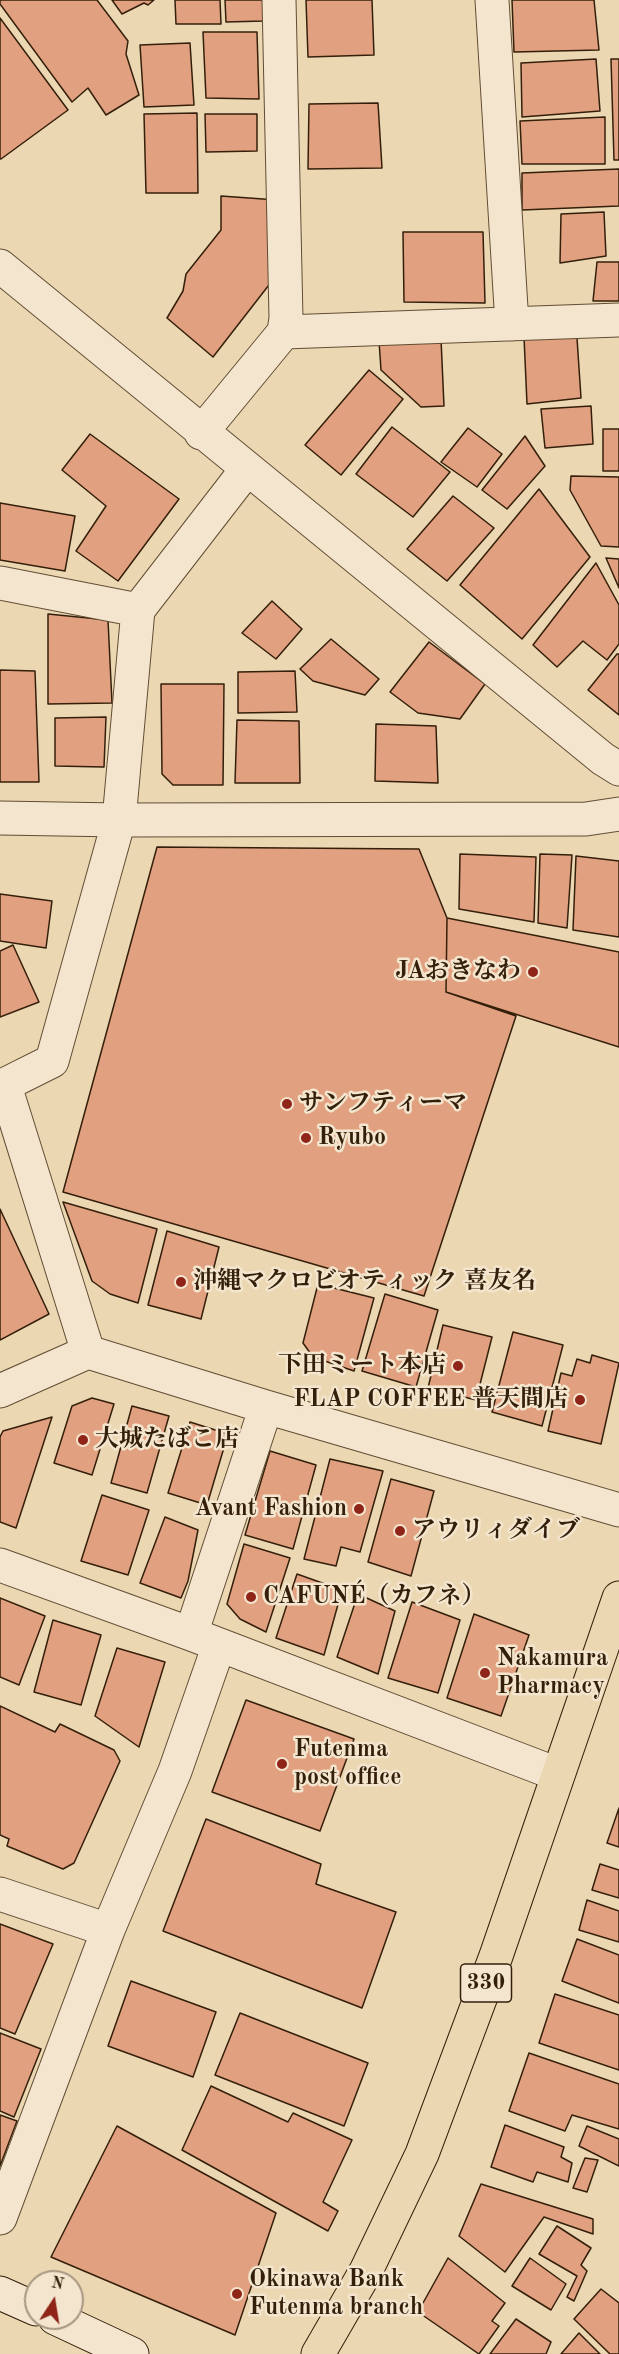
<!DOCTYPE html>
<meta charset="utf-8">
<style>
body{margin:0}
#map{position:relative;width:619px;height:2354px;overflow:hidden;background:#ecd7b3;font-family:"Old Standard TT",serif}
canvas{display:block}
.north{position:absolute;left:24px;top:2270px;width:60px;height:60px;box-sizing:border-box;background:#f3e5ce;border:2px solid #a79680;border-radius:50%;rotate:12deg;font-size:16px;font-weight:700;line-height:24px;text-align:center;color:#341f0a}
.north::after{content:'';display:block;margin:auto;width:21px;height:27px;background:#8f2418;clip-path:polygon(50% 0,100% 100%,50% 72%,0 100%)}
</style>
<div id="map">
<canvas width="619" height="2354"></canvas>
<div class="north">N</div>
</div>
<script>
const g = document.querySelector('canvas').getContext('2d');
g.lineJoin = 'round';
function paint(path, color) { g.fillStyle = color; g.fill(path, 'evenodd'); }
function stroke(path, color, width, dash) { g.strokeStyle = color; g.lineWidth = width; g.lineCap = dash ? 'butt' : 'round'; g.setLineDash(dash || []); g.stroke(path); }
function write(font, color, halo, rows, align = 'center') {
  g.font = font + ' "Old Standard TT","Noto Serif JP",serif'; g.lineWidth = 5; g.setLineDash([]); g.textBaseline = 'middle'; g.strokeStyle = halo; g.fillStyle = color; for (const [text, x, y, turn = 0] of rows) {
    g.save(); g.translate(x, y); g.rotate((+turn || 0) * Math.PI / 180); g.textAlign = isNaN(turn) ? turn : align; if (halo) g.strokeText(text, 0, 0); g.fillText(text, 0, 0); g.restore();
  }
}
const building = new Path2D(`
 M 0,0 L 97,0 L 128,41 L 126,54 L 139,95 L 106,115 L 88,88 L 72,102 L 0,4 Z
 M 112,0 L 154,0 L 148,5 L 144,3 L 122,14 Z
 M 175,0 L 220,0 L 221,24 L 176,24 Z
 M 225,0 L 264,0 L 264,21 L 226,22 Z
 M 306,0 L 372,0 L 374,55 L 308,57 Z
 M 512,0 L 594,0 L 599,50 L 514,52 Z
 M 0,18 L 68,110 L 1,159 L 0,159 Z
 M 203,32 L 257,32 L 259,99 L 206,98 Z
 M 190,43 L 194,105 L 144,107 L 140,45 Z
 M 596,59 L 600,111 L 522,117 L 521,63 Z
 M 611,59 L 619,59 L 619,160 L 614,160 Z
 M 378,103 L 382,168 L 308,169 L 309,104 Z
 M 197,113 L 198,193 L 146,193 L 144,114 Z
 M 205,114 L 257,114 L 257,151 L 206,152 Z
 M 605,117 L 605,164 L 522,164 L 520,121 Z
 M 619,169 L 619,206 L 522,210 L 522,173 Z
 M 221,196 L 277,200 L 279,272 L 213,357 L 167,318 L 183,291 L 186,274 L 221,230 Z
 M 604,212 L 606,256 L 560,263 L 561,214 Z
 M 403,232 L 483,232 L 485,303 L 404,302 Z
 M 597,262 L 619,262 L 619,301 L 593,301 Z
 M 524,337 L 577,338 L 581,398 L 527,404 Z
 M 441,339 L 444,406 L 421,407 L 381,370 L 379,341 Z
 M 369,370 L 403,399 L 341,475 L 305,445 Z
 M 591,406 L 593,444 L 545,448 L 541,409 Z
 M 392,427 L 450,472 L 413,517 L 356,474 Z
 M 468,428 L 502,454 L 477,487 L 441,462 Z
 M 603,429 L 619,429 L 619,471 L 603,471 Z
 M 90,434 L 179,499 L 118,581 L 76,551 L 106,506 L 62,470 Z
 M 525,436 L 545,466 L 507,509 L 482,490 Z
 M 571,476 L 619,477 L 619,547 L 601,546 L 570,490 Z
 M 539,489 L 590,557 L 522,639 L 460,585 Z
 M 453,496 L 494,528 L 447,581 L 407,549 Z
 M 0,503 L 75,516 L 65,571 L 0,560 Z
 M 606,558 L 619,559 L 619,588 Z
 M 596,563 L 619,605 L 619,644 L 607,660 L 583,641 L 557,667 L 533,645 Z
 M 272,601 L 302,629 L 276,659 L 242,633 Z
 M 48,614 L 108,620 L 112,703 L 48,704 Z
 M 331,639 L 379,679 L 365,695 L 313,681 L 300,669 Z
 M 429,642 L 485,684 L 460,719 L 418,713 L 390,692 Z
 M 617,654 L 619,654 L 619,715 L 588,690 Z
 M 0,670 L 35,671 L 39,782 L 0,782 Z
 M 295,671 L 297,712 L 238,713 L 238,672 Z
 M 161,684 L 224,684 L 223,785 L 173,785 L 162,774 Z
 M 106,717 L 104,767 L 55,766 L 55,718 Z
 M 237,720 L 299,721 L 300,783 L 235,783 Z
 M 376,724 L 436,726 L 438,783 L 375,781 Z
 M 157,847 L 419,849 L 447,918 L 446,992 L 516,1016 L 424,1296 L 63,1192 Z
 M 460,854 L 536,857 L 534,922 L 459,909 Z
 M 540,854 L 572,855 L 567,928 L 538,923 Z
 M 576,856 L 619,861 L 619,937 L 573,930 Z
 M 0,894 L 52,901 L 46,948 L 0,941 Z
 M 447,918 L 619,952 L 619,1047 L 446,992 Z
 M 13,945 L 39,1002 L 0,1017 L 0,951 Z
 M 63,1202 L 157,1229 L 138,1303 L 110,1294 L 92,1281 Z
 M 0,1209 L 49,1314 L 0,1340 Z
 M 167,1231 L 219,1247 L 201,1319 L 148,1305 Z
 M 318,1284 L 374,1298 L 354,1371 L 313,1357 L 303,1343 Z
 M 385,1294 L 438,1310 L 416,1387 L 362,1371 Z
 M 443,1325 L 492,1337 L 476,1400 L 428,1388 Z
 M 513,1332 L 563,1345 L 542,1426 L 492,1412 Z
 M 592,1355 L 619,1363 L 601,1444 L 548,1431 L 561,1373 L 572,1376 L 577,1359 L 590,1363 Z
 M 92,1398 L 114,1404 L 92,1475 L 54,1463 L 72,1406 Z
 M 132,1406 L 169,1416 L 147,1493 L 111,1483 Z
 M 52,1417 L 16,1528 L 0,1522 L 0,1437 L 3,1431 Z
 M 190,1422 L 228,1434 L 207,1505 L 168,1493 Z
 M 270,1451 L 316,1465 L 293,1549 L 245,1535 Z
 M 330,1459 L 383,1471 L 360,1552 L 341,1547 L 336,1566 L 304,1559 Z
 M 391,1479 L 434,1491 L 411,1576 L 368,1562 Z
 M 102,1495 L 149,1510 L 128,1575 L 81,1561 Z
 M 165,1517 L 198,1530 L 188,1581 L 181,1598 L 140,1583 Z
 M 244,1544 L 290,1558 L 266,1632 L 240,1619 L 227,1604 Z
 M 297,1574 L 342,1590 L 324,1655 L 276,1638 Z
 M 358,1594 L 395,1611 L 378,1674 L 337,1657 Z
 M 0,1598 L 45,1616 L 19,1685 L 0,1677 Z
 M 412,1602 L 460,1620 L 438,1693 L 388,1678 Z
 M 474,1614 L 529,1635 L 501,1716 L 447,1698 Z
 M 53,1620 L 101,1635 L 81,1705 L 34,1692 Z
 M 117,1648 L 165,1662 L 139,1747 L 95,1716 Z
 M 246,1700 L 354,1739 L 320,1831 L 212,1792 Z
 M 0,1706 L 55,1732 L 60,1724 L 114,1750 L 120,1761 L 74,1863 L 63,1869 L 7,1846 L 9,1839 L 0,1835 Z
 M 619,1808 L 619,1847 L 607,1843 Z
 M 206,1819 L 321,1864 L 316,1884 L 396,1912 L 362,2008 L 163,1931 Z
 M 600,1864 L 619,1870 L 619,1898 L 592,1890 Z
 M 587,1900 L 619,1911 L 619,1942 L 579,1930 Z
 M 0,1924 L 53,1944 L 15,2034 L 0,2028 Z
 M 577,1939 L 619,1955 L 619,2003 L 562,1981 Z
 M 131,1981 L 216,2012 L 193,2077 L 108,2046 Z
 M 555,1994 L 619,2015 L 619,2070 L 539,2043 Z
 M 240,2013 L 368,2063 L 344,2126 L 215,2075 Z
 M 0,2033 L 41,2049 L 14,2117 L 0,2111 Z
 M 529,2053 L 619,2084 L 619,2129 L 572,2115 L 565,2131 L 509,2111 Z
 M 211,2086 L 288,2122 L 293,2113 L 352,2140 L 323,2202 L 338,2211 L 328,2231 L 182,2150 Z
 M 0,2115 L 17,2121 L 0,2166 Z
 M 505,2125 L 564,2147 L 561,2157 L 572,2163 L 568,2182 L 537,2172 L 533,2182 L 491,2167 Z
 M 117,2126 L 276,2213 L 235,2335 L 51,2257 Z
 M 587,2126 L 619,2139 L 619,2166 L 579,2146 Z
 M 585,2158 L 598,2160 L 587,2192 L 573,2188 Z
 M 481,2184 L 593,2219 L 593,2234 L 544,2217 L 505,2272 L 459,2236 Z
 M 557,2226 L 591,2248 L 581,2265 L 587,2271 L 574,2301 L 567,2297 L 577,2276 L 539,2254 Z
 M 448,2258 L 505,2303 L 492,2321 L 499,2326 L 479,2354 L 418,2312 Z
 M 530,2258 L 566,2284 L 551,2310 L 512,2286 Z
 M 601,2289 L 619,2303 L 619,2354 L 610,2354 L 574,2319 Z
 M 516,2319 L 551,2342 L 546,2354 L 490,2354 Z
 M 579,2333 L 600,2354 L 561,2354 Z`);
paint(building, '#e1a07f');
stroke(building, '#341f0a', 1.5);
const street = new Path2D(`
 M 279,0 L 286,318 L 284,332
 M 492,0 L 512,324
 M 0,266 L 603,759 L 619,769
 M 201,433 L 284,332 L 619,320
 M 0,583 L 138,610
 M 0,818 L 119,820 L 586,819 L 619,814
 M 5,1086 L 88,1352
 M 0,1087 L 52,1061 L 119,820 L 138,610 L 247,469
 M 0,1391 L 88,1352 L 266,1407 L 619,1510
 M 0,1565 L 191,1634 L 557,1774
 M 191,1634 L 266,1407
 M 0,1894 L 108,1930
 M 0,2218 L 108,1930 L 175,1771 L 219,1645`);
const secondary = new Path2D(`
 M 0,2293 L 36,2309
 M 55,2318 L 132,2354`);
const highway = new Path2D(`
 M 318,2354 L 366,2271 L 422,2154 L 496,1956 L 619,1598`);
stroke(street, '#624d34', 35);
stroke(secondary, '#341f0a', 35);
stroke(highway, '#341f0a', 35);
stroke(street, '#f3e5ce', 33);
stroke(secondary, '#f3e5ce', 33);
stroke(highway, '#ecd7b3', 33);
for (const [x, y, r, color] of [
 [533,972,6,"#8f2418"],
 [287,1104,6,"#8f2418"],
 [306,1138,6,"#8f2418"],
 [181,1282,6,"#8f2418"],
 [458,1366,6,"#8f2418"],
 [580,1400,6,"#8f2418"],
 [83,1440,6,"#8f2418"],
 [359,1509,6,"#8f2418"],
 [400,1531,6,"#8f2418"],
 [251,1597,6,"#8f2418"],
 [485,1673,6,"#8f2418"],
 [282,1764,6,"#8f2418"],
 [237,2294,6,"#8f2418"]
]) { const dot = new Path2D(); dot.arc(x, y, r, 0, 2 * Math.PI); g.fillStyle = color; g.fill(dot); stroke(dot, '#f3e5ce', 2); }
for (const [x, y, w] of [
 [486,1983,51]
]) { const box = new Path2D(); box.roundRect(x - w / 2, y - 19, w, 38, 4.5); g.fillStyle = '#f3e5ce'; g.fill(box); stroke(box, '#341f0a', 1.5); }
write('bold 22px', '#341f0a', null, [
 ["330",486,1983]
]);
write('bold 24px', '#341f0a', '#f3e5ce', [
 ["JAおきなわ",521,972,"right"],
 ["サンフティーマ",299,1104],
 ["Ryubo",318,1138],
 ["沖縄マクロビオティック 喜友名",193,1282],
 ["下田ミート本店",446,1366,"right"],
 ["FLAP COFFEE 普天間店",568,1400,"right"],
 ["大城たばこ店",95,1440],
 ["Avant Fashion",347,1509,"right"],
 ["アウリィダイブ",412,1531],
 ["CAFUNÉ（カフネ）",263,1597],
 ["Nakamura",497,1659],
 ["Pharmacy",497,1687],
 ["Futenma",294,1750],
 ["post office",294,1778],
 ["Okinawa Bank",249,2280],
 ["Futenma branch",249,2308]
], 'left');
</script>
